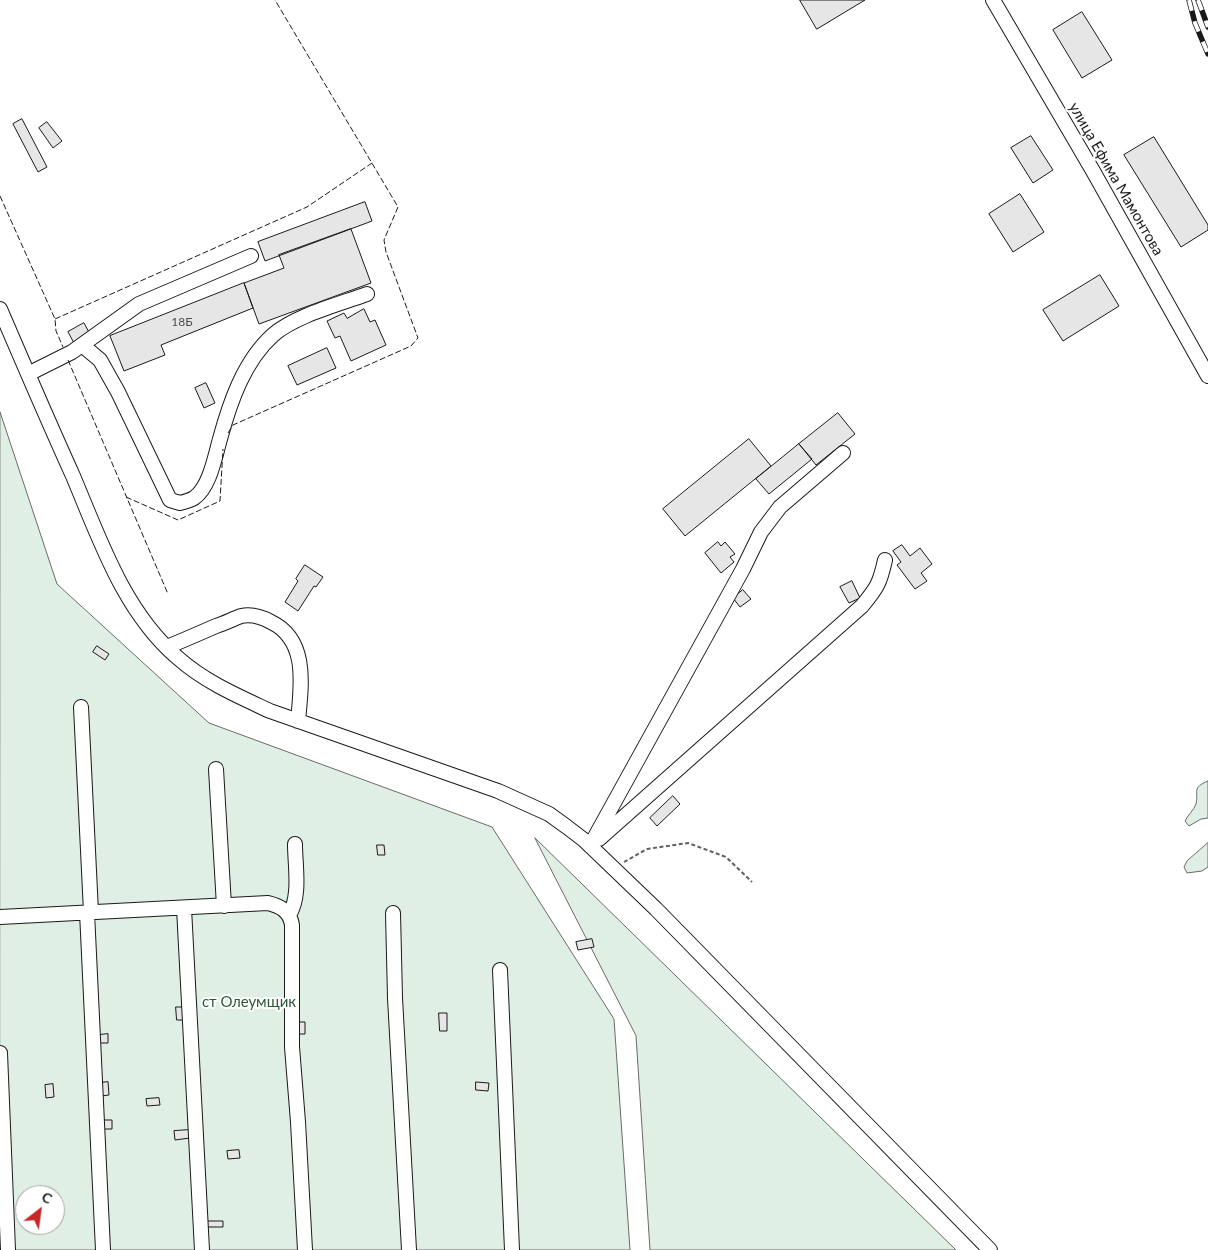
<!DOCTYPE html>
<meta charset="utf-8">
<style>
body{margin:0}
#map{position:relative;width:1208px;height:1250px;overflow:hidden;background:#fff;font-family:Lato,sans-serif}
canvas{display:block}
.north{position:absolute;left:15px;top:1185px;width:50px;height:50px;box-sizing:border-box;background:#fff;border:1px solid #a3a3a3;border-radius:50%;rotate:30deg;font-size:14px;font-weight:700;line-height:20px;text-align:center;color:#1a1a1a}
.north::after{content:'';display:block;margin:auto;width:18px;height:22px;background:#c62828;clip-path:polygon(50% 0,100% 100%,50% 72%,0 100%)}
</style>
<div id="map">
<canvas width="1208" height="1250"></canvas>
<div class="north">С</div>
</div>
<script>
const g = document.querySelector('canvas').getContext('2d');
g.lineJoin = 'round';
function paint(path, color) { g.fillStyle = color; g.fill(path, 'evenodd'); }
function stroke(path, color, width, dash) { g.strokeStyle = color; g.lineWidth = width; g.lineCap = dash ? 'butt' : 'round'; g.setLineDash(dash || []); g.stroke(path); }
function write(font, color, halo, rows, align = 'center') {
  g.font = font + ' Lato,sans-serif'; g.lineWidth = 4; g.setLineDash([]); g.textBaseline = 'middle'; g.strokeStyle = halo; g.fillStyle = color; for (const [text, x, y, turn = 0] of rows) {
    g.save(); g.translate(x, y); g.rotate((+turn || 0) * Math.PI / 180); g.textAlign = isNaN(turn) ? turn : align; if (halo) g.strokeText(text, 0, 0); g.fillText(text, 0, 0); g.restore();
  }
}
const green = new Path2D(`
 M 0,412 L 57,584 L 209,723 L 492,827 L 614,1019 L 630,1250 L 0,1250 ZM 25,1195 L 55,1195 L 55,1225 L 25,1225 Z
 M 1208,781 L 1208,818 L 1201,819 L 1189,826 L 1185,821 C 1187,816 1194,810 1196,804 C 1199,791 1191,788 1208,781 Z
 M 535,838 L 956,1250 L 650,1250 L 636,1036 Z
 M 1208,843 L 1208,867 L 1202,871 L 1187,873 L 1184,867 L 1187,861 Z`);
paint(green, '#e0efe3');
stroke(green, '#6a6a6a', 1);
const building = new Path2D(`
 M 800,0 L 865,0 L 817,29 Z
 M 1082,12 L 1112,60 L 1082,78 L 1053,30 Z
 M 22,119 L 47,167 L 38,172 L 13,124 Z
 M 47,122 L 62,141 L 53,148 L 39,128 Z
 M 1031,136 L 1053,170 L 1033,183 L 1011,148 Z
 M 1154,137 L 1208,225 L 1208,230 L 1181,247 L 1124,155 Z
 M 1020,194 L 1044,232 L 1013,252 L 989,214 Z
 M 365,202 L 372,221 L 265,261 L 258,242 Z
 M 351,229 L 371,283 L 259,324 L 244,283 L 284,268 L 279,255 Z
 M 1100,275 L 1119,306 L 1063,341 L 1043,310 Z
 M 244,283 L 253,308 L 161,345 L 165,355 L 124,371 L 110,336 Z
 M 364,309 L 370,322 L 375,320 L 386,345 L 351,361 L 340,336 L 335,338 L 327,321 L 344,313 L 347,318 Z
 M 84,323 L 90,334 L 74,343 L 68,332 Z
 M 327,348 L 336,368 L 297,385 L 288,366 Z
 M 206,383 L 215,403 L 204,408 L 195,388 Z
 M 838,413 L 855,434 L 816,465 L 799,444 Z
 M 749,439 L 771,466 L 685,536 L 663,509 Z
 M 799,444 L 812,459 L 769,494 L 756,479 Z
 M 718,542 L 721,546 L 725,542 L 735,554 L 730,557 L 734,562 L 721,573 L 705,553 Z
 M 902,545 L 910,556 L 920,548 L 932,564 L 921,573 L 927,581 L 915,589 L 897,565 L 901,562 L 893,551 Z
 M 305,565 L 323,577 L 316,587 L 314,586 L 298,611 L 285,602 L 298,581 L 296,579 Z
 M 852,581 L 860,598 L 849,603 L 840,587 Z
 M 743,590 L 751,599 L 740,607 L 733,598 Z
 M 97,646 L 109,654 L 105,660 L 93,652 Z
 M 673,796 L 680,804 L 657,826 L 650,818 Z
 M 377,845 L 384,845 L 385,855 L 378,855 Z
 M 592,939 L 594,947 L 578,950 L 576,942 Z
 M 176,1007 L 184,1007 L 185,1020 L 177,1020 Z
 M 439,1013 L 447,1013 L 447,1031 L 440,1031 Z
 M 299,1022 L 305,1022 L 305,1034 L 300,1034 Z
 M 108,1034 L 108,1043 L 100,1043 L 99,1035 Z
 M 108,1082 L 109,1095 L 101,1096 L 100,1083 Z
 M 476,1082 L 489,1083 L 488,1091 L 476,1090 Z
 M 53,1084 L 54,1097 L 46,1098 L 45,1085 Z
 M 159,1098 L 160,1105 L 147,1106 L 146,1099 Z
 M 102,1120 L 112,1120 L 112,1129 L 103,1129 Z
 M 189,1130 L 190,1138 L 175,1140 L 174,1131 Z
 M 239,1150 L 240,1158 L 228,1159 L 227,1151 Z
 M 207,1221 L 223,1221 L 223,1227 L 207,1227 Z`);
paint(building, '#e6e6e6');
stroke(building, '#1a1a1a', 1);
const minor = new Path2D(`
 M 993,0 L 1093,171 L 1208,376
 M 0,309 C 24,365 48,421 73,476 C 100,540 124,612 178,658 C 205,682 238,696 270,711 L 498,791 L 549,814 L 567,827 L 584,840 L 656,909 L 990,1250
 M 82,345 L 100,360 L 118,392 L 170,500 L 180,503 C 184,502 191,500 194,498 C 210,487 215,456 220,439 C 230,402 244,361 273,335 C 294,316 340,304 367,294
 M 28,374 L 72,352 L 139,304 L 251,256
 M 167,647 C 184,640 200,633 216,626 C 225,623 233,619 241,616 C 251,614 262,617 271,622 C 309,640 301,687 298,721
 M 81,707 L 91,912
 M 216,769 L 224,906
 M 599,839 L 862,606 C 877,588 880,583 885,560
 M 590,846 L 743,569 L 761,532 L 780,507 L 843,453
 M 184,908 L 202,1250
 M 87,912 L 103,1250
 M 393,913 L 395,998 L 409,1250
 M 289,915 C 301,896 295,866 295,844
 M 0,917 L 268,903 C 280,906 290,911 292,925 L 292,1047 L 298,1122 L 305,1250
 M 500,970 L 512,1250
 M 0,1053 L 8,1250`);
stroke(minor, '#1a1a1a', 16);
stroke(new Path2D(`
 M 624,862 L 647,849 L 688,843 L 726,857 L 752,882`), '#5f5f5f', 2, [4, 2.5]);
stroke(minor, '#fff', 14);
const rail = new Path2D(`
 M 1189,0 L 1195,23 L 1208,54
 M 1198,0 L 1208,27`);
stroke(rail, '#1a1a1a', 5.5);
stroke(rail, '#fff', 4, [11]);
stroke(new Path2D(`
 M 0,196 L 55,319 L 56,331 L 63,347
 M 55,319 L 307,207 L 372,163
 M 68,360 L 168,594
 M 228,433 L 233,425 L 411,346 L 418,338 L 386,252 L 384,240 L 398,207 L 275,0
 M 126,497 L 178,520 L 220,501 L 223,449`), '#1a1a1a', 1, [6, 2.5]);
write('12px', '#4d4d4d', null, [
 ["18Б",182,322]
]);
write('15px', '#1a1a1a', '#fff', [
 ["улица Ефима Мамонтова",1116,179,60]
]);
write('15px', '#2b5a34', '#fff', [
 ["ст Олеумщик",249,1002]
]);
</script>
